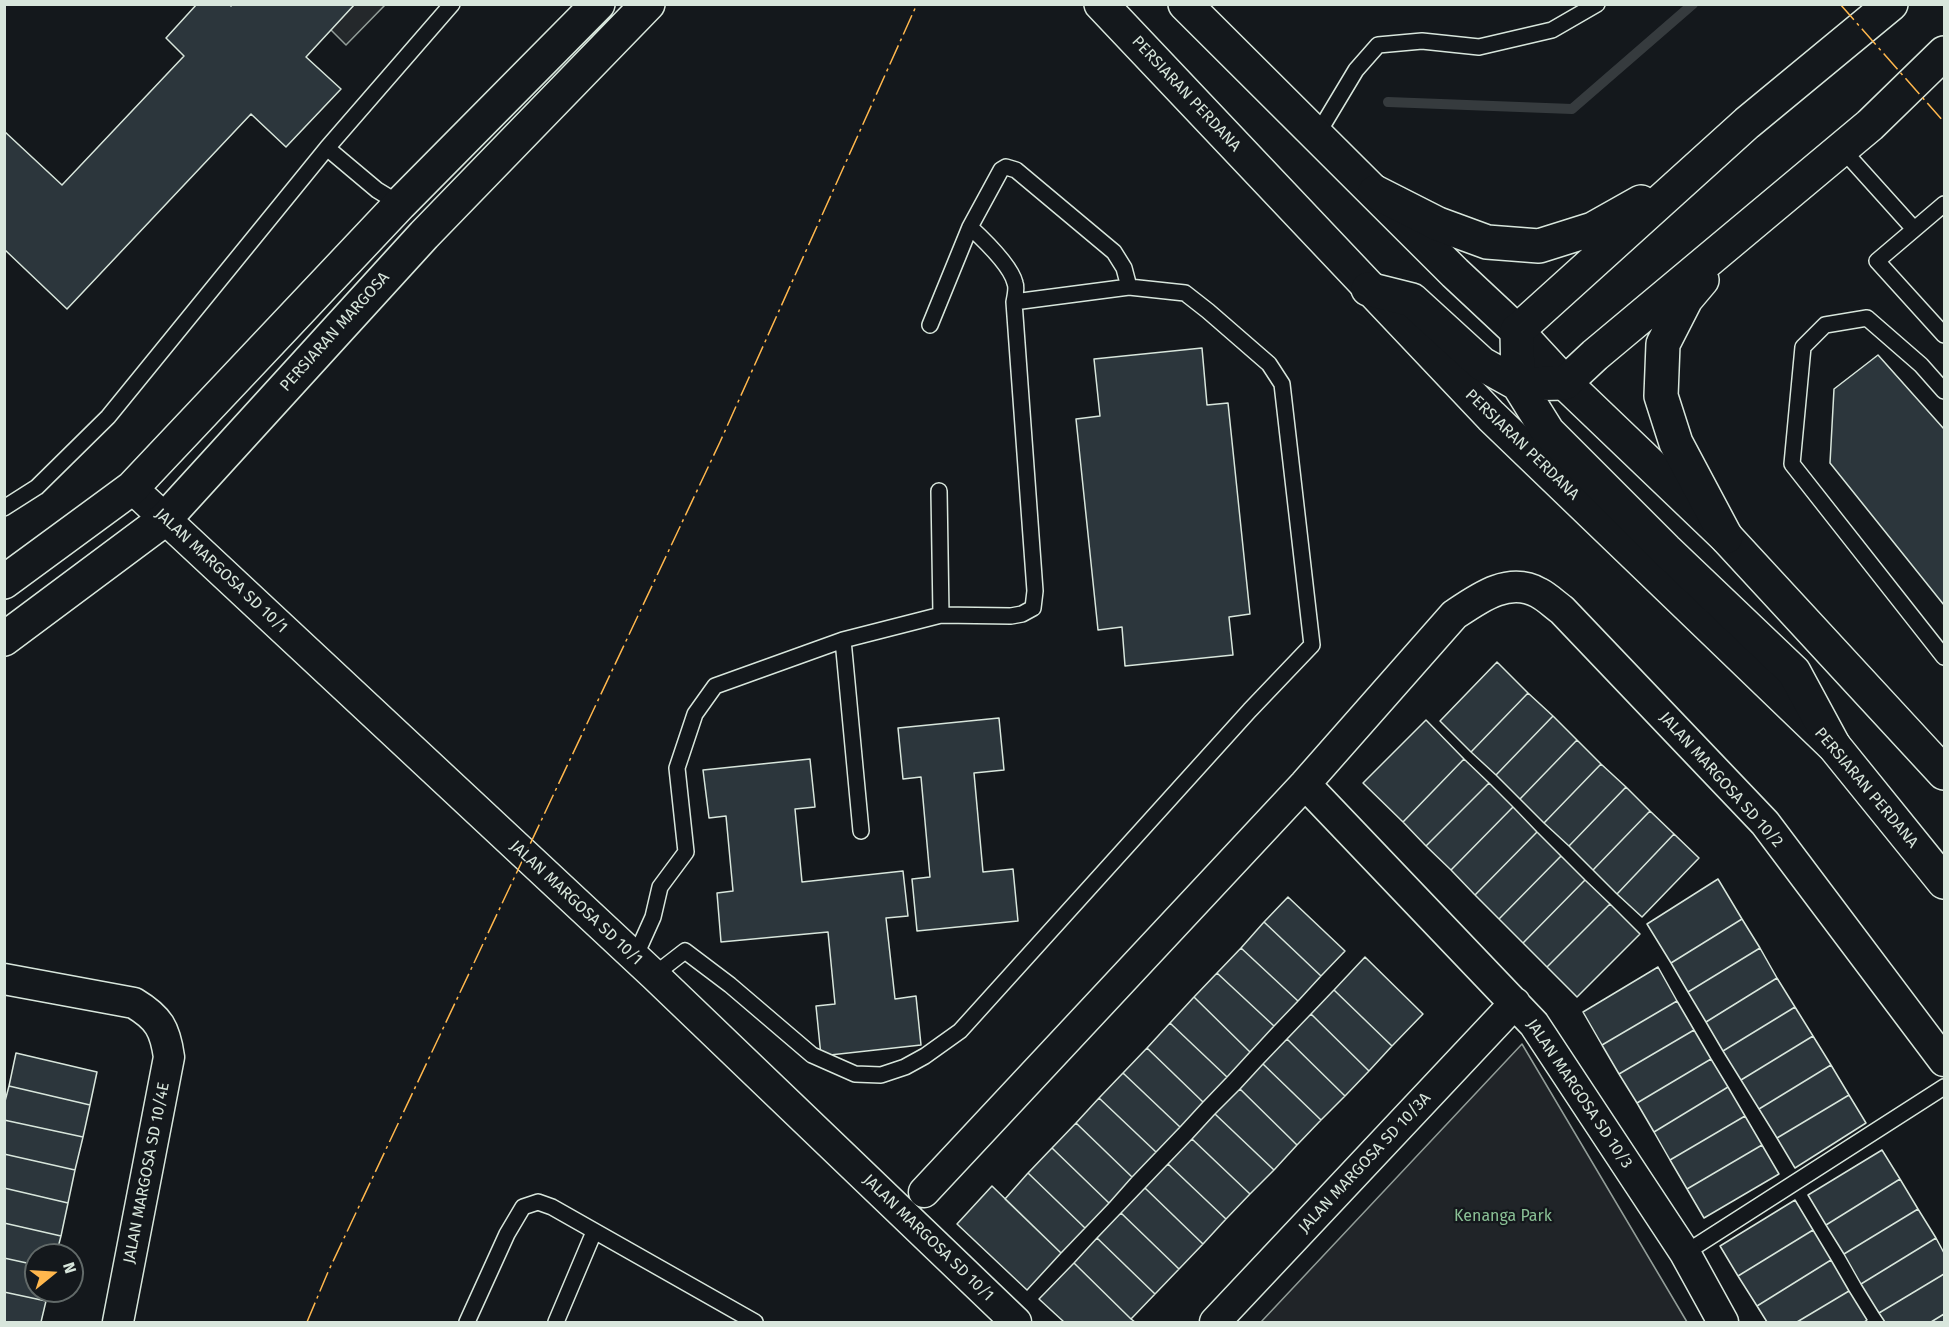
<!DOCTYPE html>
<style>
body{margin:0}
#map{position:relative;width:1949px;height:1327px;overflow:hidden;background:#14181c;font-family:"Fira Sans",sans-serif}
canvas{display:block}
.frame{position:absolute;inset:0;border:6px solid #d8e6dc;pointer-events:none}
.north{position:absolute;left:24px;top:1243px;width:60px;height:60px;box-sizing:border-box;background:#14181c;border:2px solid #626a69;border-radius:50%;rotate:72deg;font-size:16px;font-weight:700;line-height:24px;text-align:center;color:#d8e6dc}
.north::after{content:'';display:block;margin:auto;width:21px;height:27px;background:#ffb74d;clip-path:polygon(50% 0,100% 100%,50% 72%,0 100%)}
</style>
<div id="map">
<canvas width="1949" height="1327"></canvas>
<div class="frame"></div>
<div class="north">N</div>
</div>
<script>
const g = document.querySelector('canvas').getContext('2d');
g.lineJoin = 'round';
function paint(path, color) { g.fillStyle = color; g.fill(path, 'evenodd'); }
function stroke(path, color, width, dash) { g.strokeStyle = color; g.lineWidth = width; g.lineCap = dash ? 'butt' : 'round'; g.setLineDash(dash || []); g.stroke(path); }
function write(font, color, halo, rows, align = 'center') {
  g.font = font + ' "Fira Sans",sans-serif'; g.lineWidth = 4.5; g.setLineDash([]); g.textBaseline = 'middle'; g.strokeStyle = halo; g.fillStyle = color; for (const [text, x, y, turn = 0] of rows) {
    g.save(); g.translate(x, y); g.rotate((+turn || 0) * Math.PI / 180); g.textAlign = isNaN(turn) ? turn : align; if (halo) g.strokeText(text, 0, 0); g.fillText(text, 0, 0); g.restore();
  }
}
const green = new Path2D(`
 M 1522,1044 L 1687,1322 L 1261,1322 Z`);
paint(green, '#202428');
stroke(green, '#939e99', 1.5);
const parking = new Path2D(`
 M 342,5 L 385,5 L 346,45 L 324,23 Z`);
paint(parking, '#24282b');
stroke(parking, '#939e99', 1.5);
stroke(new Path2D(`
 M 1388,102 L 1572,109 L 1693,4`), '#363b3e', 10);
const building = new Path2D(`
 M 197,4 L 229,4 L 231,6 L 233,4 L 355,4 L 306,57 L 341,89 L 286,147 L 251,114 L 67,309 L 4,249 L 4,131 L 62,185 L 184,56 L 166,38 Z
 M 1202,348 L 1207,405 L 1228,403 L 1250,614 L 1229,617 L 1233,655 L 1125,666 L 1122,627 L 1098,630 L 1076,419 L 1100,416 L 1094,359 Z
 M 1878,355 L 1944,429 L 1944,605 L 1830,463 L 1834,389 Z
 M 1497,662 L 1528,693 L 1471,752 L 1440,721 Z
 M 1528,693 L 1553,716 L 1496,775 L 1471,752 Z
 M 1553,716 L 1577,740 L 1520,799 L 1496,775 Z
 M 999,718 L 1004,770 L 974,773 L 983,872 L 1013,869 L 1018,921 L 917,931 L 912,879 L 930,877 L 921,777 L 903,779 L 898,728 Z
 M 1426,720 L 1464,759 L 1403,822 L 1363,783 Z
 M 1577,740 L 1601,764 L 1544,823 L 1520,799 Z
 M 810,759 L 815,807 L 795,809 L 802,882 L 903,871 L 908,916 L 886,918 L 895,999 L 916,996 L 921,1045 L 821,1056 L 816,1006 L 835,1004 L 828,932 L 721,942 L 717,893 L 733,891 L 726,816 L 709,818 L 703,770 Z
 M 1464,759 L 1489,783 L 1426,846 L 1403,822 Z
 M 1601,764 L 1626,787 L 1569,846 L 1544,823 Z
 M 1489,783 L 1513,807 L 1451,870 L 1426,846 Z
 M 1626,787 L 1650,811 L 1593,870 L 1569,846 Z
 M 1513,807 L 1537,832 L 1475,895 L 1451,870 Z
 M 1650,811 L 1674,834 L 1617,894 L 1593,870 Z
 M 1537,832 L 1561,856 L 1499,919 L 1475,895 Z
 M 1674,834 L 1699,858 L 1642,917 L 1617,894 Z
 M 1561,856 L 1585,880 L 1523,943 L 1499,919 Z
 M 1718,879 L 1742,919 L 1671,963 L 1647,924 Z
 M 1585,880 L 1610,904 L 1547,967 L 1523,943 Z
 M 1288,897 L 1345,951 L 1321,976 L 1264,922 Z
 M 1610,904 L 1640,934 L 1577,997 L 1547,967 Z
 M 1742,919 L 1760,948 L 1688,992 L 1671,963 Z
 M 1264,922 L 1321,976 L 1298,1001 L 1241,948 Z
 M 1241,948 L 1298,1001 L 1274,1026 L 1217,973 Z
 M 1760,948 L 1777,978 L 1706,1022 L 1688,992 Z
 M 1365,957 L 1423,1014 L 1392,1046 L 1334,990 Z
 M 1658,967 L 1677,1001 L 1602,1045 L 1583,1012 Z
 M 1217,973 L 1274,1026 L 1250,1052 L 1194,997 Z
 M 1777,978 L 1795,1007 L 1723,1051 L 1706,1022 Z
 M 1334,990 L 1392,1046 L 1369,1071 L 1311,1014 Z
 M 1194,997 L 1250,1052 L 1227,1077 L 1170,1023 Z
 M 1677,1001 L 1694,1030 L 1619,1074 L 1602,1045 Z
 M 1795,1007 L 1813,1036 L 1741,1080 L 1723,1051 Z
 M 1311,1014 L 1369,1071 L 1345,1096 L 1287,1039 Z
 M 1170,1023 L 1227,1077 L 1203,1102 L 1147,1048 Z
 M 1694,1030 L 1711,1059 L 1637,1103 L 1619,1074 Z
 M 1813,1036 L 1831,1065 L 1759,1109 L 1741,1080 Z
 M 1287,1039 L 1345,1096 L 1321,1120 L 1263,1064 Z
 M 1147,1048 L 1203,1102 L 1180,1127 L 1123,1073 Z
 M 16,1053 L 97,1072 L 90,1105 L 9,1086 Z
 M 1711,1059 L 1728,1087 L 1654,1132 L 1637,1103 Z
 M 1263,1064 L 1321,1120 L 1297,1145 L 1240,1089 Z
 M 1831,1065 L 1849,1095 L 1777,1138 L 1759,1109 Z
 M 1123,1073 L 1180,1127 L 1156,1152 L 1099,1098 Z
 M 9,1086 L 90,1105 L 83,1137 L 4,1120 L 4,1105 Z
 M 1728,1087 L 1745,1116 L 1670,1160 L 1654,1132 Z
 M 1240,1089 L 1297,1145 L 1274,1170 L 1215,1114 Z
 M 1849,1095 L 1866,1123 L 1795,1168 L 1777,1138 Z
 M 1099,1098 L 1156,1152 L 1132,1177 L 1076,1123 Z
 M 1215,1114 L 1274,1170 L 1250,1194 L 1192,1139 Z
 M 1745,1116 L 1762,1145 L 1687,1189 L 1670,1160 Z
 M 4,1120 L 83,1137 L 75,1170 L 4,1154 Z
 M 1076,1123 L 1132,1177 L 1109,1203 L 1052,1148 Z
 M 1192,1139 L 1250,1194 L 1226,1219 L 1168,1164 Z
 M 1762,1145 L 1779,1174 L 1704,1218 L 1687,1189 Z
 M 1052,1148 L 1109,1203 L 1085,1228 L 1028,1173 Z
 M 1882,1150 L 1900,1179 L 1826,1225 L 1808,1195 Z
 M 4,1154 L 75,1170 L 68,1203 L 4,1188 Z
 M 1168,1164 L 1226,1219 L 1203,1244 L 1145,1188 Z
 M 1028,1173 L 1085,1228 L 1061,1253 L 1005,1199 Z
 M 1900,1179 L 1918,1209 L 1844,1254 L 1826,1225 Z
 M 992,1186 L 1061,1253 L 1027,1290 L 957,1224 Z
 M 4,1188 L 68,1203 L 61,1236 L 4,1223 Z
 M 1145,1188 L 1203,1244 L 1179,1269 L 1121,1213 Z
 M 1795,1200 L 1813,1230 L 1738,1276 L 1720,1246 Z
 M 1918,1209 L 1936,1238 L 1861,1284 L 1844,1254 Z
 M 1121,1213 L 1179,1269 L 1155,1294 L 1097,1238 Z
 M 4,1223 L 61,1236 L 56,1255 L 36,1255 L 36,1265 L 4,1258 Z
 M 1813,1230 L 1831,1260 L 1757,1306 L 1738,1276 Z
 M 1097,1238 L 1155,1294 L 1131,1319 L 1074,1263 Z
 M 1936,1238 L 1944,1253 L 1944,1274 L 1879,1313 L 1861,1284 Z
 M 4,1258 L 36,1265 L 36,1291 L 48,1291 L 46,1301 L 4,1292 Z
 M 1831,1260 L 1849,1291 L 1797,1322 L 1767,1322 L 1757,1306 Z
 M 1074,1263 L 1131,1319 L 1135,1322 L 1064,1322 L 1039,1299 Z
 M 1944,1274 L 1944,1314 L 1931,1322 L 1885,1322 L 1879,1313 Z
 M 1849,1291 L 1867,1320 L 1864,1322 L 1797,1322 Z
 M 4,1292 L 46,1301 L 41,1322 L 4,1322 Z
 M 1944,1314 L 1944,1322 L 1931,1322 Z`);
paint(building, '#2c363c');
stroke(building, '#d8e6dc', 1.5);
const lane = new Path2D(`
 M 1317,135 L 1356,70 L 1378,45 L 1422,41 L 1479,47 L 1552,30 L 1597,4
 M 327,148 L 377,190 L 400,204
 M 1842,149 L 1914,229
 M 1944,204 L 1877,261 L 1944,335
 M 970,227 L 1001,170 L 1006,167 L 1016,170 L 1114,252 L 1124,268 L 1129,287
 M 1944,391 L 1921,365 L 1867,318 L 1825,325 L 1803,347 L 1792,464 L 1944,657
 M 939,491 L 941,615
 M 4,508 L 37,487 L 108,417 L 327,148 L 452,4
 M 843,640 L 861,831
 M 635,957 L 653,917 L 660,887 L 686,852 L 677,768 L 695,714 L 715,686 L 843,640 L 941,615 L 1011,616 L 1022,614 L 1033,608 L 1035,591 L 1014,302 C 1015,297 1017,288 1015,283 C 1011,266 983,239 970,227 L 930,325
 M 654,975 L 685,951 L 730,985 L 812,1055 L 855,1074 L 881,1075 L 905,1067 L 925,1056 L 960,1031 L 1250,710 L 1312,645 L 1282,384 L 1269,364 L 1208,311 L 1185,293 L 1129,287 L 1014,302
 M 1685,1253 L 1944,1087
 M 467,1322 L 507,1234 L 523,1207 L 538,1202 L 552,1207 L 755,1322
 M 556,1322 L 594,1232`);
const street = new Path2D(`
 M 132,488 L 654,975 L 1016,1322
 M 1305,784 L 1534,1024 L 1685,1253 L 1723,1322
 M 4,979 L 134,1003 C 159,1018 165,1029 169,1057 L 118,1322
 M 924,1192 L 1305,784 L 1454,615 C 1479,598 1509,576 1539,593 C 1547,597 1555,605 1562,610 L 1765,823 L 1944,1061
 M 1215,1322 L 1515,1003`);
const secondary = new Path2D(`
 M 1101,4 L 1491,416 L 1834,746 L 1944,882
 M 1185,4 L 1455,273 L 1517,331 L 1565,383 L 1726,537 L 1944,773
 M 4,582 L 132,488 L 400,204 L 598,4
 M 4,639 L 165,519 L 424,235 L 648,4`);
const highway = new Path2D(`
 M 1375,192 L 1438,224 L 1487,242 L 1539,246 L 1593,229 L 1641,202
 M 1702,280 L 1686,299 L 1663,344 L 1661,396 L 1676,443 L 1726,537
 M 1368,289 L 1412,300 L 1482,364 L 1518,384 L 1548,432 L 1666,550 L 1794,672 L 1834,746
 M 1518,384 L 1565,383 L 1595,355 L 1870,125 L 1944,53
 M 1518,384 L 1517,331 L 1747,123 L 1891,4`);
stroke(lane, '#d8e6dc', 18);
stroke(street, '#d8e6dc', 33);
stroke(secondary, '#d8e6dc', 36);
stroke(highway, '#d8e6dc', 36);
stroke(lane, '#14181c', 15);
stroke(street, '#14181c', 30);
stroke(secondary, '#14181c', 33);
stroke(highway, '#14181c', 33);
stroke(new Path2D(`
 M 1840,4 L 1944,122
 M 307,1322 L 328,1272 L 720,442 L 917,4`), '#ffb74d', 1.5, [21, 4.5, 3, 4.5]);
write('16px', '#d8e6dc', '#14181c', [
 ["PERSIARAN PERDANA",1186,94,47],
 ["PERSIARAN MARGOSA",335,332,-48],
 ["PERSIARAN PERDANA",1522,445,44],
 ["JALAN MARGOSA SD 10/1",221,571,43],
 ["JALAN MARGOSA SD 10/2",1721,780,48],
 ["PERSIARAN PERDANA",1866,788,50],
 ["JALAN MARGOSA SD 10/1",576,903,43],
 ["JALAN MARGOSA SD 10/3",1579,1094,56],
 ["JALAN MARGOSA SD 10/3A",1365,1163,-47],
 ["JALAN MARGOSA SD 10/4E",147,1173,-79],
 ["JALAN MARGOSA SD 10/1",928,1238,44]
]);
write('16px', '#8ac095', '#14181c', [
 ["Kenanga Park",1503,1217]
]);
</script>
